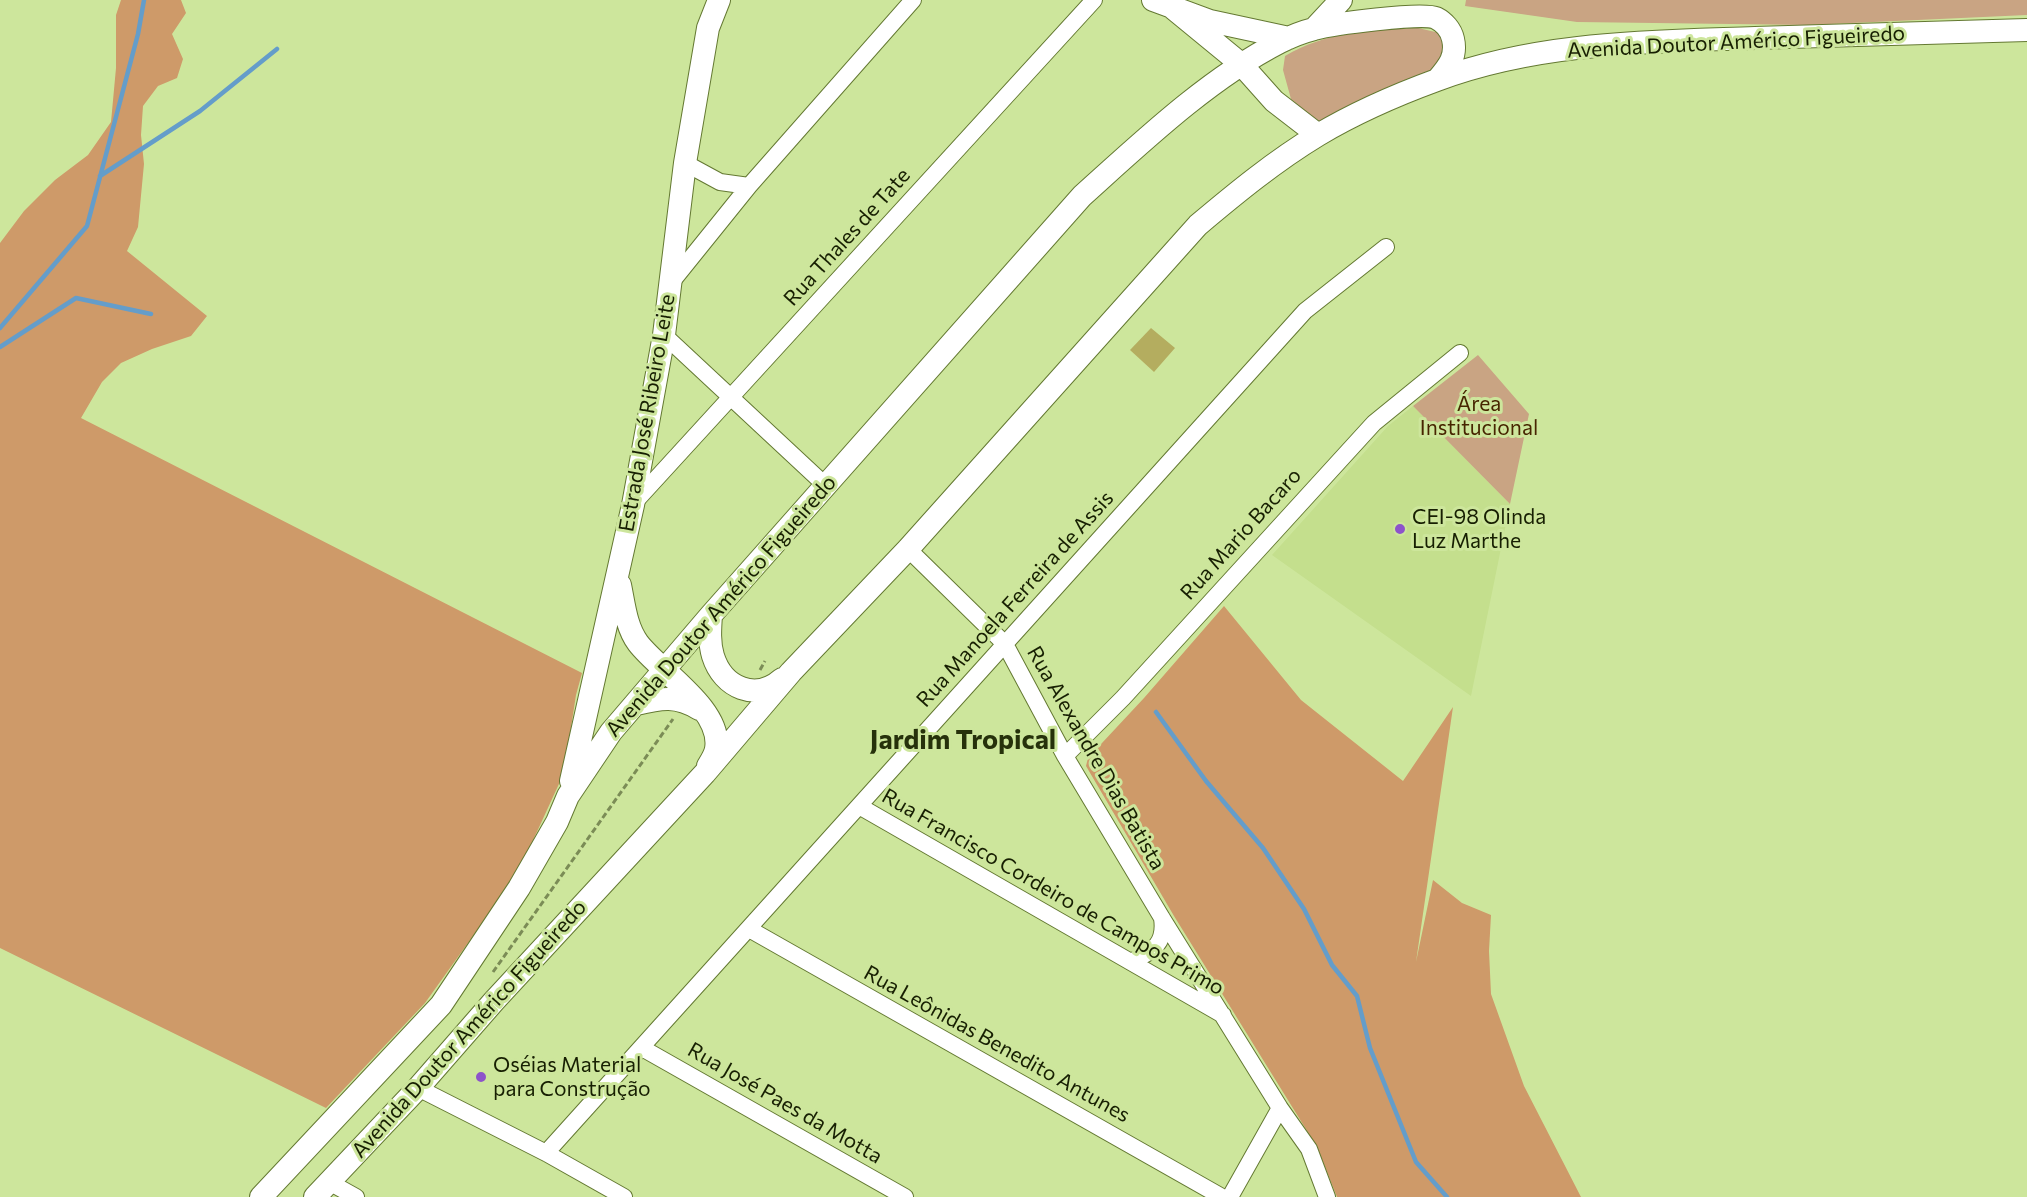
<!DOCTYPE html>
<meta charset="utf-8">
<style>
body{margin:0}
canvas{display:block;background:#cde69c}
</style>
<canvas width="2027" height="1197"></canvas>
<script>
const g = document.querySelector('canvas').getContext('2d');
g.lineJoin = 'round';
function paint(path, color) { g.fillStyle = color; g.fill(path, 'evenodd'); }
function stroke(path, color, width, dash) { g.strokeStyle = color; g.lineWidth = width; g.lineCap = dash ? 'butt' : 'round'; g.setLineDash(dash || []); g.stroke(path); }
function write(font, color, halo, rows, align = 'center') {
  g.font = font + ' Commissioner,sans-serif'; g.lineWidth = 6; g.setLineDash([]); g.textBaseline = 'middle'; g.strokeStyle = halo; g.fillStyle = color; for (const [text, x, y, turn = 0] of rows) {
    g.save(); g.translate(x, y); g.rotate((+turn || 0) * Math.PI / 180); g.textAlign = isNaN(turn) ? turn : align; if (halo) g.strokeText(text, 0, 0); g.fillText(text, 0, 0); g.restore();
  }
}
paint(new Path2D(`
 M 1413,406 L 1510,504 L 1471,696 L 1272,555 L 1388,426 Z`), '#c4df8d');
paint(new Path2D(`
 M 1466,0 L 2027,0 L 2027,15 L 1808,25 L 1577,22 L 1465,6 Z
 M 1418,28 L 1444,34 L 1450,56 L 1429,73 L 1378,92 L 1327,121 L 1317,121 L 1291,99 L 1283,70 L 1285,56 C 1325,32 1373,29 1418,28 Z
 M 1478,355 L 1529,414 L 1510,504 L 1413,406 Z`), '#c9a483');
paint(new Path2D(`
 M 121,0 L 181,0 L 186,13 L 172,34 L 183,59 L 177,78 L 158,86 L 143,106 L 141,135 L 144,164 L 138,227 L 127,251 L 207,316 L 191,336 L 152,349 L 121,363 L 102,382 L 81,418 L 582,673 L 576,695 L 564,773 L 518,873 L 425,1003 L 326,1108 L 0,948 L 0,243 L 24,211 L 55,180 L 88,155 L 111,122 L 116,68 L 116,15 Z
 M 1224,606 L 1301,700 L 1403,781 L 1453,707 L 1416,962 L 1433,880 L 1462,903 L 1491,915 L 1489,951 L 1491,994 L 1524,1086 L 1581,1197 L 1337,1197 L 1317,1147 L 1174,916 L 1086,766 L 1088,758 L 1144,698 Z`), '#ce9a69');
stroke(new Path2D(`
 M 100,176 L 200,111 L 277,49
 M 0,328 L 87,226 L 138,34 L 144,0
 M 0,347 L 76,298 L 151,314
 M 1156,712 L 1206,781 L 1263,848 L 1304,909 L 1332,965 L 1357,996 L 1370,1048 L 1416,1162 L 1447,1197`), '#649dca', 4.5);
paint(new Path2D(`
 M 1151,328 L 1175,348 L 1154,372 L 1130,350 Z`), '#b4ad5f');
const minor = new Path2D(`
 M 685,163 L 720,182 L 749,186
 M 670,284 L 749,186 L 913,0
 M 664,335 L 825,485
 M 633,504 L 1094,0
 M 908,549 L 1005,644 L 1065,756 L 1162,918 L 1280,1108 L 1309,1149 L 1327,1197
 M 1065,756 L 1123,698 L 1374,423 L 1460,353
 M 859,806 L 1223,1015
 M 749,929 L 1222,1197
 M 1131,962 C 1152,951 1166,945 1162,918
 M 642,1048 L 905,1197
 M 418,1088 L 546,1153 L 624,1197
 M 546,1153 L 1305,311 L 1386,247
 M 329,1182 L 356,1197
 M 1230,1197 L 1280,1108`);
const secondary = new Path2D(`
 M 1153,0 L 1210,21 L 1289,38
 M 1174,9 L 1241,64 L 1274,101 L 1318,135
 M 1314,29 L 1341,0
 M 620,585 C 624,604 626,627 638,643 C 659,671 723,709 716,749 C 715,755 711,761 708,766
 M 711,615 C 710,629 709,643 713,656 C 723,688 756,702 782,679
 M 636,704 C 661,698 677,695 699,709
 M 571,781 L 633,505 L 664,335 L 685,163 L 708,28 L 719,0
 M 261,1197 L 441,1005 L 519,888 L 557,822 L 568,796 L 611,732 L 711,615 L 1082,196 C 1142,142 1208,79 1280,42 C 1290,37 1302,32 1314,29 C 1332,24 1422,12 1436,18 C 1444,22 1451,30 1453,39 C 1457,56 1449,66 1438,79
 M 315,1197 L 418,1088 L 494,1001 L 705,773 L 791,672 L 908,549 L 1198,225 C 1236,193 1275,161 1318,135 C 1355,113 1396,95 1437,80 C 1538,42 1648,42 1755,38 C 1846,35 1936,33 2027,30`);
stroke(minor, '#647932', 18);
stroke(secondary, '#647932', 24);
stroke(new Path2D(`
 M 760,670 L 765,661
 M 493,972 L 673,719`), '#7b8c56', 3, [6, 3]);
stroke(minor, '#fff', 16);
stroke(secondary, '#fff', 22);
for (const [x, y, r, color] of [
 [1400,529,6,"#8d53ca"],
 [481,1077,6,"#8d53ca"]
]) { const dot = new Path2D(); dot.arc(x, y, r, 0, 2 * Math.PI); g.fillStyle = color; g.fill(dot); stroke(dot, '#cde69c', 2); }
write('21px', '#171f02', '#cde69c', [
 ["Avenida Doutor Américo Figueiredo",1736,42,-3],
 ["Rua Thales de Tate",847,237,-48],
 ["Estrada José Ribeiro Leite",647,413,-80],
 ["Rua Mario Bacaro",1241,534,-48],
 ["Rua Manoela Ferreira de Assis",1015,599,-48],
 ["Avenida Doutor Américo Figueiredo",721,606,-49],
 ["Rua Alexandre Dias Batista",1096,758,60],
 ["Rua Francisco Cordeiro de Campos Primo",1053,892,30],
 ["Avenida Doutor Américo Figueiredo",469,1029,-48],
 ["Rua Leônidas Benedito Antunes",997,1044,29],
 ["Rua José Paes da Motta",785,1103,30]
]);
write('21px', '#472500', '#cde69c', [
 ["Área",1479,404],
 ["Institucional",1479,428]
]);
write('21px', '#171f02', '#cde69c', [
 ["CEI-98 Olinda",1412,517],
 ["Luz Marthe",1412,541],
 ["Oséias Material",493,1065],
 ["para Construção",493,1089]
], 'left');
write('bold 27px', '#26310b', '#cde69c', [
 ["Jardim Tropical",963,740]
]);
</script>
